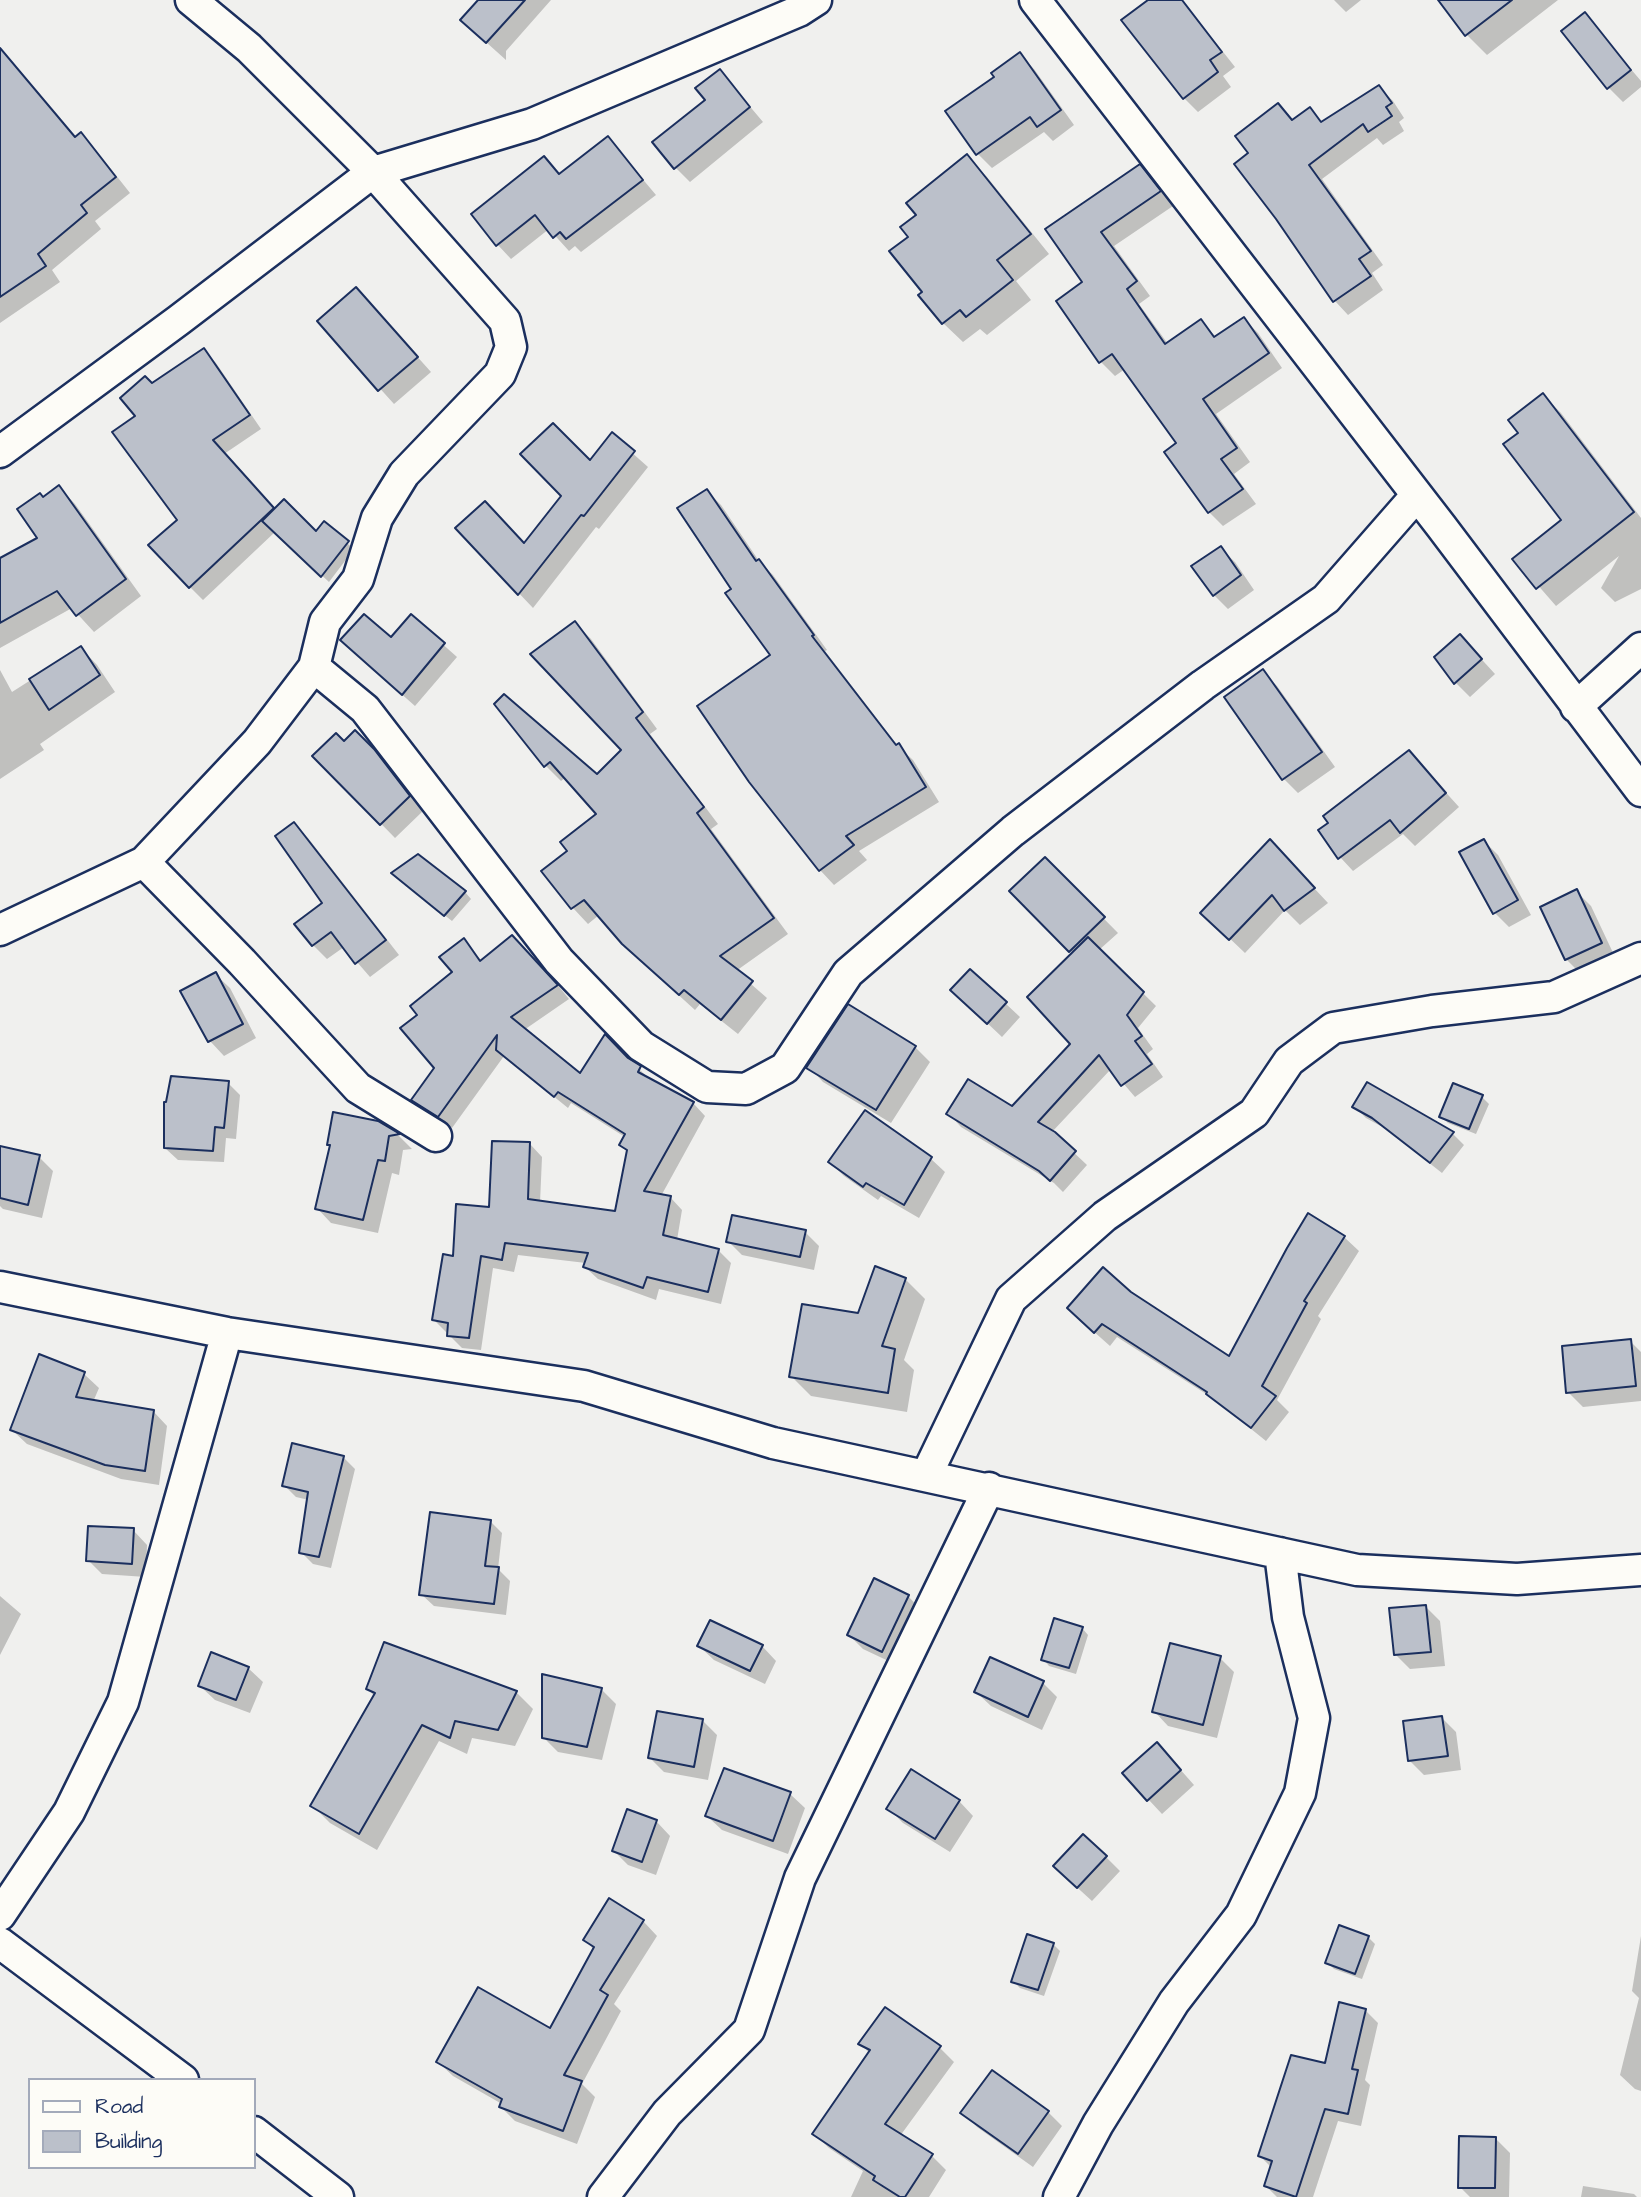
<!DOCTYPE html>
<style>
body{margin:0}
#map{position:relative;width:1641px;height:2197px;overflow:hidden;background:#f0f0ee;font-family:"Architects Daughter",sans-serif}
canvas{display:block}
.legend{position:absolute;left:28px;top:2078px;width:228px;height:91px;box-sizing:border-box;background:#fdfcf7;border:2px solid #a3aaba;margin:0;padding:9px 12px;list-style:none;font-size:21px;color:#1b2f5e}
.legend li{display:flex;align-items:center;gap:14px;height:35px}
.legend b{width:35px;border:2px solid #a3aaba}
</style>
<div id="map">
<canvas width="1641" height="2197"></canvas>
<ul class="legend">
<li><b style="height:9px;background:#fdfcf7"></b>Road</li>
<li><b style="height:19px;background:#bbc0ca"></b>Building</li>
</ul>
</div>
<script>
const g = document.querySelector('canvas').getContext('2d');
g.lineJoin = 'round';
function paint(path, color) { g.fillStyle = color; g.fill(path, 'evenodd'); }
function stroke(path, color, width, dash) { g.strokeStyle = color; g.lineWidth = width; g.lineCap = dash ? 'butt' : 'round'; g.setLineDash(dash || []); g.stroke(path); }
paint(new Path2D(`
 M 480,0 L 551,0 L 506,51 L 506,60 L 477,34 Z
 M 1151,0 L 1180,0 L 1194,15 L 1235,67 L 1223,76 L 1231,87 L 1198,112 L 1184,98 Z
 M 1334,0 L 1361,0 L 1346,12 Z
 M 1440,0 L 1558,0 L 1487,55 L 1467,35 Z
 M 1585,15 L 1641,81 L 1641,87 L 1623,102 L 1609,88 Z
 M 0,50 L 76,138 L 80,135 L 96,150 L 130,193 L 95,221 L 101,229 L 52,270 L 60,282 L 0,323 Z
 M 1020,55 L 1034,69 L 1074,125 L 1053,141 L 1044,132 L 992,168 L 978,154 L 948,111 L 996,78 Z
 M 720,71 L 763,122 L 690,182 L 675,167 Z
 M 1379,87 L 1393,101 L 1404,118 L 1399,122 L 1404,131 L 1383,145 L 1377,138 L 1322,179 L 1383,265 L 1372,273 L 1383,290 L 1348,315 L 1335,301 L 1250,154 L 1278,105 L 1294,121 L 1309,109 L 1323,123 Z
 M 608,138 L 656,195 L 581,252 L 575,246 L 569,251 L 549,229 L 511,259 L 497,244 L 544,158 L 561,175 Z
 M 967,157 L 987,177 L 1049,254 L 1016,281 L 1031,300 L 987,335 L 980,329 L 963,342 L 943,323 L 924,293 L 910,237 L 919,215 Z
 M 1139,166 L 1173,206 L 1114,246 L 1150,296 L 1139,304 L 1168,344 L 1201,321 L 1217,338 L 1244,319 L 1258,333 L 1282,368 L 1216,414 L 1250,462 L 1234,474 L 1256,504 L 1223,526 L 1209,512 L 1178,444 L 1125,369 L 1115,376 L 1101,362 L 1058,301 L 1085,283 L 1047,229 Z
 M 370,304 L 431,372 L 394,404 L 320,322 Z
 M 203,350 L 216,363 L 261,429 L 224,454 L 275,510 L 317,533 L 324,524 L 354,549 L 329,582 L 275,532 L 203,600 L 190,587 L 179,520 L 138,417 L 152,385 Z
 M 1543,395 L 1561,413 L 1641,518 L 1641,589 L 1615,602 L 1601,588 L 1619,556 L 1556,606 L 1515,559 L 1563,521 Z
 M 612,435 L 648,467 L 599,529 L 596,527 L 533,608 L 457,528 L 524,545 Z
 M 59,487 L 75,504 L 141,596 L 94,632 L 72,608 L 0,648 L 0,559 L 40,538 L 43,499 Z
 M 707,491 L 721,505 L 759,561 L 773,575 L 827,650 L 825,651 L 898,746 L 913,760 L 939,802 L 859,851 L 867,860 L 834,885 L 820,870 L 699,706 L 772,655 L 733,590 Z
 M 1220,548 L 1235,562 L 1254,590 L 1228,609 L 1214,595 Z
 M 412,617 L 457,657 L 415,706 L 355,653 L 391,640 Z
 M 575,623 L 591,639 L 657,729 L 650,734 L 718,824 L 711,829 L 788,934 L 736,971 L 767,998 L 738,1034 L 700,1004 L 695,1010 L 640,960 L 599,915 L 588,924 L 573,908 L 570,852 L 599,814 L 566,777 L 561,781 L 545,765 L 496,704 L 597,777 L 623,750 Z
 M 81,648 L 97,665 L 115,692 L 40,744 L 44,750 L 0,779 L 0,670 L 12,692 Z
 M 1474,651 L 1495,674 L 1470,697 L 1456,683 Z
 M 1263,672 L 1277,686 L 1335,767 L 1298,793 L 1284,779 Z
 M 355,733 L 388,766 L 423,811 L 395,838 L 315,756 L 344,743 Z
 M 1422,766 L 1459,807 L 1415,846 L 1403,834 L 1353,871 L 1340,857 Z
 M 294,824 L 308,838 L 399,955 L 370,977 L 344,947 L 327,959 L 313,945 L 324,903 Z
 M 1484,841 L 1498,855 L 1531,915 L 1509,927 L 1495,913 Z
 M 1284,856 L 1328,903 L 1300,925 L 1285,910 L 1245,953 L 1203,913 Z
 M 1045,859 L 1118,933 L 1099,950 L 1156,1006 L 1138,1028 L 1153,1049 L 1147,1054 L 1163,1077 L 1135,1097 L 1111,1069 L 1052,1132 L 1087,1165 L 1063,1192 L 1054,1183 L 961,1127 L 949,1114 L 1013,1108 L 1072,1044 L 1074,954 L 1012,891 Z
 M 400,880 L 465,892 L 471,899 L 452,921 Z
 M 1576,891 L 1591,906 L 1615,957 L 1580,973 L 1566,959 Z
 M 464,941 L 482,961 L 534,959 L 547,972 L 569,999 L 524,1030 L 581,1076 L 629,1060 L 652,1081 L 693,1103 L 705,1116 L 661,1196 L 670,1197 L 682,1210 L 677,1240 L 718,1250 L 731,1263 L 721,1304 L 659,1289 L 656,1300 L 598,1279 L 585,1267 L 586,1263 L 518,1255 L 514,1272 L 493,1268 L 481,1350 L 462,1348 L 434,1320 L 454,1258 L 491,1209 L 530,1144 L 542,1157 L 540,1203 L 617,1213 L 628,1152 L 621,1145 L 625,1137 L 571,1103 L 568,1108 L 504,1056 L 452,1128 L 426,1113 L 413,1100 L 437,1068 L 420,1015 L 454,973 Z
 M 215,974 L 230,988 L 256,1038 L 224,1056 L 210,1041 L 183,991 Z
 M 1005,1003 L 1020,1017 L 1002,1037 L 967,1004 Z
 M 849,1007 L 915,1047 L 930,1062 L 891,1123 L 823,1082 L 809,1067 Z
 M 228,1083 L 240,1095 L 236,1139 L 226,1138 L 224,1162 L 178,1160 L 165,1148 Z
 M 1454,1085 L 1482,1097 L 1489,1104 L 1476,1134 L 1448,1123 L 1442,1117 Z
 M 1354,1106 L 1452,1133 L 1464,1145 L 1442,1173 L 1386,1129 L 1366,1118 Z
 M 378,1123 L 399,1136 L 412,1149 L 403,1150 L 399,1175 L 392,1173 L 378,1233 L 331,1223 L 317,1208 L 331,1147 L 329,1144 Z
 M 0,1148 L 39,1157 L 53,1171 L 42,1218 L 3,1209 L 0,1206 Z
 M 930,1158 L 945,1172 L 919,1218 L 881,1196 L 878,1200 L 844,1176 L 830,1162 Z
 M 805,1232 L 819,1246 L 814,1270 L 742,1255 L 728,1241 Z
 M 1344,1237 L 1359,1251 L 1318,1316 L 1321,1319 L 1277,1400 L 1289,1412 L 1266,1441 L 1214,1399 L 1117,1337 L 1110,1346 L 1083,1322 L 1130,1293 L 1230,1358 Z
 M 905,1279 L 925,1299 L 904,1360 L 914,1370 L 907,1412 L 811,1396 L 791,1376 L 859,1315 Z
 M 1630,1341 L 1641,1352 L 1641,1401 L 1583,1407 L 1568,1392 Z
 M 84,1374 L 99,1388 L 93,1402 L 153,1411 L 167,1426 L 159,1485 L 121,1479 L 27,1444 L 12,1430 Z
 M 343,1457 L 355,1469 L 331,1568 L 313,1564 L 301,1552 L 309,1500 L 296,1497 L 284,1485 Z
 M 490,1521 L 502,1533 L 498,1569 L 510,1581 L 506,1615 L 434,1606 L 421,1594 Z
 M 133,1530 L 147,1545 L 146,1577 L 102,1574 L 88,1560 Z
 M 0,1596 L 21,1614 L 0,1655 Z
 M 908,1596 L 922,1611 L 897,1665 L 863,1649 L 849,1635 Z
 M 1426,1607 L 1440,1621 L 1445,1666 L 1410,1669 L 1396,1655 Z
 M 1082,1628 L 1088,1635 L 1076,1674 L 1049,1666 L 1043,1659 Z
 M 699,1646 L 762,1646 L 776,1661 L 765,1684 L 714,1660 Z
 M 1220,1658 L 1234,1672 L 1217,1738 L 1168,1726 L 1154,1711 Z
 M 248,1668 L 263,1682 L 250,1713 L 215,1700 L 200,1686 Z
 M 544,1676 L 602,1690 L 616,1704 L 602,1760 L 558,1752 L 543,1737 Z
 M 1043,1683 L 1057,1697 L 1042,1730 L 991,1706 L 976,1692 Z
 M 368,1689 L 516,1692 L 533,1709 L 515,1746 L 472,1738 L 467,1754 L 439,1741 L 377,1850 L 330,1823 L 313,1806 L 375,1697 Z
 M 1442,1718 L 1456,1732 L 1461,1770 L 1424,1775 L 1409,1760 Z
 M 703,1721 L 717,1735 L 708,1780 L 664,1772 L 650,1758 Z
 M 1171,1759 L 1194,1785 L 1162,1814 L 1148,1799 Z
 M 790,1794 L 805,1808 L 788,1854 L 722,1830 L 707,1816 Z
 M 959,1801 L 973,1816 L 950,1852 L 903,1823 L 889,1809 Z
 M 656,1821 L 670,1836 L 656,1875 L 628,1865 L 614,1851 Z
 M 1106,1857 L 1120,1871 L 1092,1901 L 1070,1881 Z
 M 643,1921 L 657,1936 L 614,2004 L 621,2011 L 582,2084 L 595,2097 L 577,2144 L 515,2121 L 501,2107 L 502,2104 L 453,2076 L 438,2062 L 551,2030 L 594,1950 L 585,1940 Z
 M 1641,1936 L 1641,2091 L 1635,2089 L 1620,2075 L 1639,1998 L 1632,1991 Z
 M 1368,1937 L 1375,1944 L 1362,1979 L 1334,1969 L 1327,1962 Z
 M 1053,1944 L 1060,1951 L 1044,1996 L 1020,1988 L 1013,1981 Z
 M 1365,2010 L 1378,2023 L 1365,2080 L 1370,2085 L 1361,2126 L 1338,2121 L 1313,2197 L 1277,2197 L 1266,2186 L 1272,2168 L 1260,2156 Z
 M 861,2044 L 940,2048 L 954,2062 L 900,2136 L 932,2156 L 946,2170 L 929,2197 L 851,2197 L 863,2171 L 829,2148 L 814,2134 L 870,2054 Z
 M 963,2112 L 1048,2112 L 1062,2126 L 1033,2167 L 977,2127 Z
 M 1495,2138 L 1510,2153 L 1509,2197 L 1470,2197 L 1460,2187 Z
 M 1583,2186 L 1634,2194 L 1637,2197 L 1581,2197 Z`), '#0003');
const building = new Path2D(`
 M 478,0 L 525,0 L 486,43 L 460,20 Z
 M 1148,0 L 1182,0 L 1222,52 L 1210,60 L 1218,72 L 1183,99 L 1121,20 Z
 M 1438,0 L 1512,0 L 1465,36 Z
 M 1585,12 L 1631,70 L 1607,89 L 1561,31 Z
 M 0,48 L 75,137 L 81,132 L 116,177 L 81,205 L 87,213 L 38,254 L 46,266 L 0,297 Z
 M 1020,52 L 1061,110 L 1037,127 L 1030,117 L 976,155 L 945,111 L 994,77 L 991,73 Z
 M 720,69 L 750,107 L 674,169 L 652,142 L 705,100 L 695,88 Z
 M 1379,85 L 1392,103 L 1386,107 L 1392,116 L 1368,132 L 1363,124 L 1309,165 L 1371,251 L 1359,259 L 1371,276 L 1333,302 L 1276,219 L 1234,164 L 1248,153 L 1235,136 L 1278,103 L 1292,120 L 1310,107 L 1321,122 Z
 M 608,136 L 643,180 L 566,239 L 560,232 L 553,238 L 535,215 L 496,246 L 471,214 L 544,156 L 559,174 Z
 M 967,154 L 1031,234 L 997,260 L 1013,280 L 966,317 L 960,310 L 942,324 L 918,295 L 922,292 L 889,251 L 908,237 L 900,227 L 916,215 L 906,203 Z
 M 1140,164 L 1161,191 L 1101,232 L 1137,281 L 1127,289 L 1165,344 L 1201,319 L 1214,337 L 1244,317 L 1269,353 L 1203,399 L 1237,448 L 1221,459 L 1243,489 L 1208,513 L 1164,452 L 1176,443 L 1112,354 L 1099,363 L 1056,301 L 1082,282 L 1045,229 Z
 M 356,287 L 418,357 L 378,391 L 317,321 Z
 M 204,348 L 250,415 L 213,440 L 274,508 L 189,588 L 148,545 L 177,520 L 112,432 L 135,416 L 120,398 L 145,376 L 152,383 Z
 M 1543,393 L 1634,512 L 1536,589 L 1512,559 L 1561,520 L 1503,444 L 1518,433 L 1508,420 Z
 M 553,423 L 590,460 L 612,432 L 635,451 L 584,516 L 581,515 L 518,595 L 455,528 L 485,501 L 524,543 L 561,496 L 520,454 Z
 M 59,485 L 126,579 L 76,616 L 57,591 L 0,623 L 0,558 L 37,538 L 17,509 L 40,493 L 43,497 Z
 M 707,489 L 756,561 L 759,559 L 814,635 L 812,636 L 896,745 L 899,743 L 926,787 L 846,836 L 854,845 L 819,871 L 749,782 L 697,706 L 770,655 L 725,593 L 731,589 L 677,508 Z
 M 284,499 L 316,531 L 324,521 L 349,541 L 321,577 L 262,521 Z
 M 1221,546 L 1241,575 L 1213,596 L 1191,566 Z
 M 364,614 L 391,637 L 411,614 L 445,643 L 402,695 L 340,640 Z
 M 575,621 L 643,712 L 636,718 L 704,807 L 697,813 L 774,918 L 720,956 L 753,981 L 721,1020 L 684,990 L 679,995 L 622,944 L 584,900 L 571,909 L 541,871 L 567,851 L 560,842 L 596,814 L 550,762 L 544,767 L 494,704 L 504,694 L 597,774 L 621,750 L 530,654 Z
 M 1460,634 L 1482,659 L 1454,684 L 1434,657 Z
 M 81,646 L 100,675 L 49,710 L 29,679 Z
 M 1263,669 L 1322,752 L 1282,780 L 1224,697 Z
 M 355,730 L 374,749 L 410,796 L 380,825 L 312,756 L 336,733 L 344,741 Z
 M 1409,750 L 1446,793 L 1400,833 L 1390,820 L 1338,859 L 1318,830 L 1328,823 L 1323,816 Z
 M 294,822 L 386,940 L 355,964 L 331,932 L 312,946 L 294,924 L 322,903 L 275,836 Z
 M 1270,839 L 1315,888 L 1284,911 L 1272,895 L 1229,940 L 1200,913 Z
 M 1484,839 L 1518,900 L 1493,914 L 1459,852 Z
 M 418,854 L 466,891 L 444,916 L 391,873 Z
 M 1045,857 L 1105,917 L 1069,952 L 1009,891 Z
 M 1577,889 L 1602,943 L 1565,960 L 1540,907 Z
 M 512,935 L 558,985 L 511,1017 L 580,1073 L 605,1034 L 628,1058 L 641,1066 L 638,1072 L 694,1102 L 644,1191 L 671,1196 L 663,1235 L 719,1249 L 708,1292 L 647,1277 L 643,1288 L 583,1267 L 588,1253 L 505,1243 L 502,1260 L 481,1256 L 469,1338 L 447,1336 L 448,1323 L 432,1320 L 443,1254 L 453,1256 L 456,1204 L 489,1207 L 492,1141 L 530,1142 L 528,1199 L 615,1211 L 627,1150 L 619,1145 L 625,1134 L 558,1092 L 554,1097 L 496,1050 L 497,1035 L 438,1117 L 411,1100 L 434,1068 L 400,1028 L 417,1015 L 410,1006 L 452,972 L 439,957 L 464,938 L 480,961 Z
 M 1088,937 L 1144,992 L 1127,1015 L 1142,1036 L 1135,1041 L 1152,1064 L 1121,1086 L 1099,1055 L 1038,1122 L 1055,1132 L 1076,1151 L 1050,1181 L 1039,1171 L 946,1114 L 968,1079 L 1012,1106 L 1070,1044 L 1027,997 Z
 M 970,969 L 1007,1002 L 987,1024 L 950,990 Z
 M 216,972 L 243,1024 L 208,1042 L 180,991 Z
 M 848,1004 L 916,1046 L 876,1110 L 806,1068 Z
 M 171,1076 L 229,1081 L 224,1128 L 215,1127 L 213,1151 L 164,1148 L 164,1102 L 166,1102 Z
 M 1367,1082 L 1454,1132 L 1430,1163 L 1372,1118 L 1352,1107 Z
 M 1453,1083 L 1483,1095 L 1469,1129 L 1439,1117 Z
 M 865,1110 L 932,1157 L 904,1205 L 866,1183 L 863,1187 L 828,1162 Z
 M 333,1112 L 378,1121 L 400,1134 L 389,1136 L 385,1161 L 378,1160 L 363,1220 L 315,1209 L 330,1145 L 327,1145 Z
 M 0,1146 L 40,1155 L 28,1205 L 0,1198 Z
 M 1308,1213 L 1345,1236 L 1304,1301 L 1307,1303 L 1262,1386 L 1276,1396 L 1251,1428 L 1206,1394 L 1207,1392 L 1102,1324 L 1094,1333 L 1067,1308 L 1103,1267 L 1131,1292 L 1229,1356 L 1287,1248 Z
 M 732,1215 L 806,1230 L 800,1257 L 726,1242 Z
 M 875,1266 L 906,1278 L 882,1346 L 895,1349 L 888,1393 L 789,1377 L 802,1304 L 858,1313 Z
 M 1631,1339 L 1636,1386 L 1566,1393 L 1562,1346 Z
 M 39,1354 L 85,1372 L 76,1397 L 154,1410 L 145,1471 L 105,1465 L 10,1430 Z
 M 292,1443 L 344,1456 L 319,1557 L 299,1553 L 308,1492 L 282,1486 Z
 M 430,1512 L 491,1520 L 485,1566 L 499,1567 L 494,1604 L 419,1595 Z
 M 88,1526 L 134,1528 L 132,1564 L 86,1561 Z
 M 874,1578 L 909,1595 L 882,1652 L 847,1635 Z
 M 1426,1605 L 1431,1652 L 1394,1655 L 1389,1608 Z
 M 1054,1618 L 1083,1627 L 1069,1668 L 1041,1660 Z
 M 710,1620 L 763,1645 L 750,1671 L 697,1646 Z
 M 384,1642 L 517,1691 L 498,1730 L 455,1721 L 450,1738 L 422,1725 L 359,1834 L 310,1806 L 375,1693 L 366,1689 Z
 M 1170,1643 L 1221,1656 L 1203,1725 L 1152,1712 Z
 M 211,1652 L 249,1667 L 236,1700 L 198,1686 Z
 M 990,1657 L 1044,1681 L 1028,1717 L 974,1692 Z
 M 542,1674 L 602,1688 L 587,1747 L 542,1738 Z
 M 657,1711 L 703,1719 L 694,1767 L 648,1758 Z
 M 1442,1716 L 1448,1756 L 1408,1761 L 1403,1721 Z
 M 1157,1742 L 1181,1770 L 1147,1801 L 1122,1773 Z
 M 724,1768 L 791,1792 L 773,1841 L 705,1816 Z
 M 911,1769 L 960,1800 L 935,1839 L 886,1809 Z
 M 627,1809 L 657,1820 L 642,1862 L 612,1851 Z
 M 1083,1834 L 1107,1856 L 1077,1888 L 1053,1866 Z
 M 609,1898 L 644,1920 L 600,1990 L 608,1995 L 564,2075 L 582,2081 L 563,2131 L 499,2107 L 502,2099 L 436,2062 L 478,1987 L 550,2028 L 594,1947 L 583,1940 Z
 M 1339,1925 L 1369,1936 L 1355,1974 L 1325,1963 Z
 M 1027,1934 L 1054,1943 L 1038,1990 L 1011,1982 Z
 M 1339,2002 L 1366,2009 L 1352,2069 L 1358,2070 L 1348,2114 L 1325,2109 L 1296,2197 L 1264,2186 L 1272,2161 L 1258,2156 L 1291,2055 L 1325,2063 Z
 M 885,2007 L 941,2046 L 885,2124 L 933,2154 L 905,2197 L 900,2197 L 873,2180 L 875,2176 L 812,2134 L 870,2050 L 858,2044 Z
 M 992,2070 L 1049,2111 L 1018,2154 L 960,2113 Z
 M 1459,2136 L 1496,2137 L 1495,2188 L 1458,2188 Z`);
paint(building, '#bbc0ca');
stroke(building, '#1b2f5e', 2);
const minor = new Path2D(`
 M 1035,0 L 1441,526 L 1641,791
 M 0,452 L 179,320 L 373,172 L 532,124 L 799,11 L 816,0
 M 314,667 L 365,709 L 559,961 L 641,1046 L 707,1087 L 746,1089 L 785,1068 L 848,973 L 1013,831 L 1203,685 L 1326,599 L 1417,495
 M 1576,707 L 1641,648
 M 144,862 L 242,962 L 358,1088 L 436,1136
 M 0,930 L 144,862 L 257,742 L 314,667 L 325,622 L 358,579 L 377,518 L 404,474 L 500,374 L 511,347 L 505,321 L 373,172 L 249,48 L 191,0
 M 0,1287 L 227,1333 L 584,1386 L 773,1443 L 1357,1570 L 1517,1579 L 1641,1570
 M 927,1474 L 1011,1299 L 1105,1216 L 1254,1113 L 1289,1061 L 1333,1028 L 1432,1011 L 1554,997 L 1641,958
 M 0,1915 L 69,1812 L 123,1702 L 227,1333
 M 0,1943 L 183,2080
 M 254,2132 L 338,2197
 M 603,2197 L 667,2113 L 749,2030 L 800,1878 L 989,1488
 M 1059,2197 L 1098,2124 L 1174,2002 L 1241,1915 L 1300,1793 L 1314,1718 L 1288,1617 L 1280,1553`);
stroke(minor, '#1b2f5e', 35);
stroke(minor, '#fdfcf7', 30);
</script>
